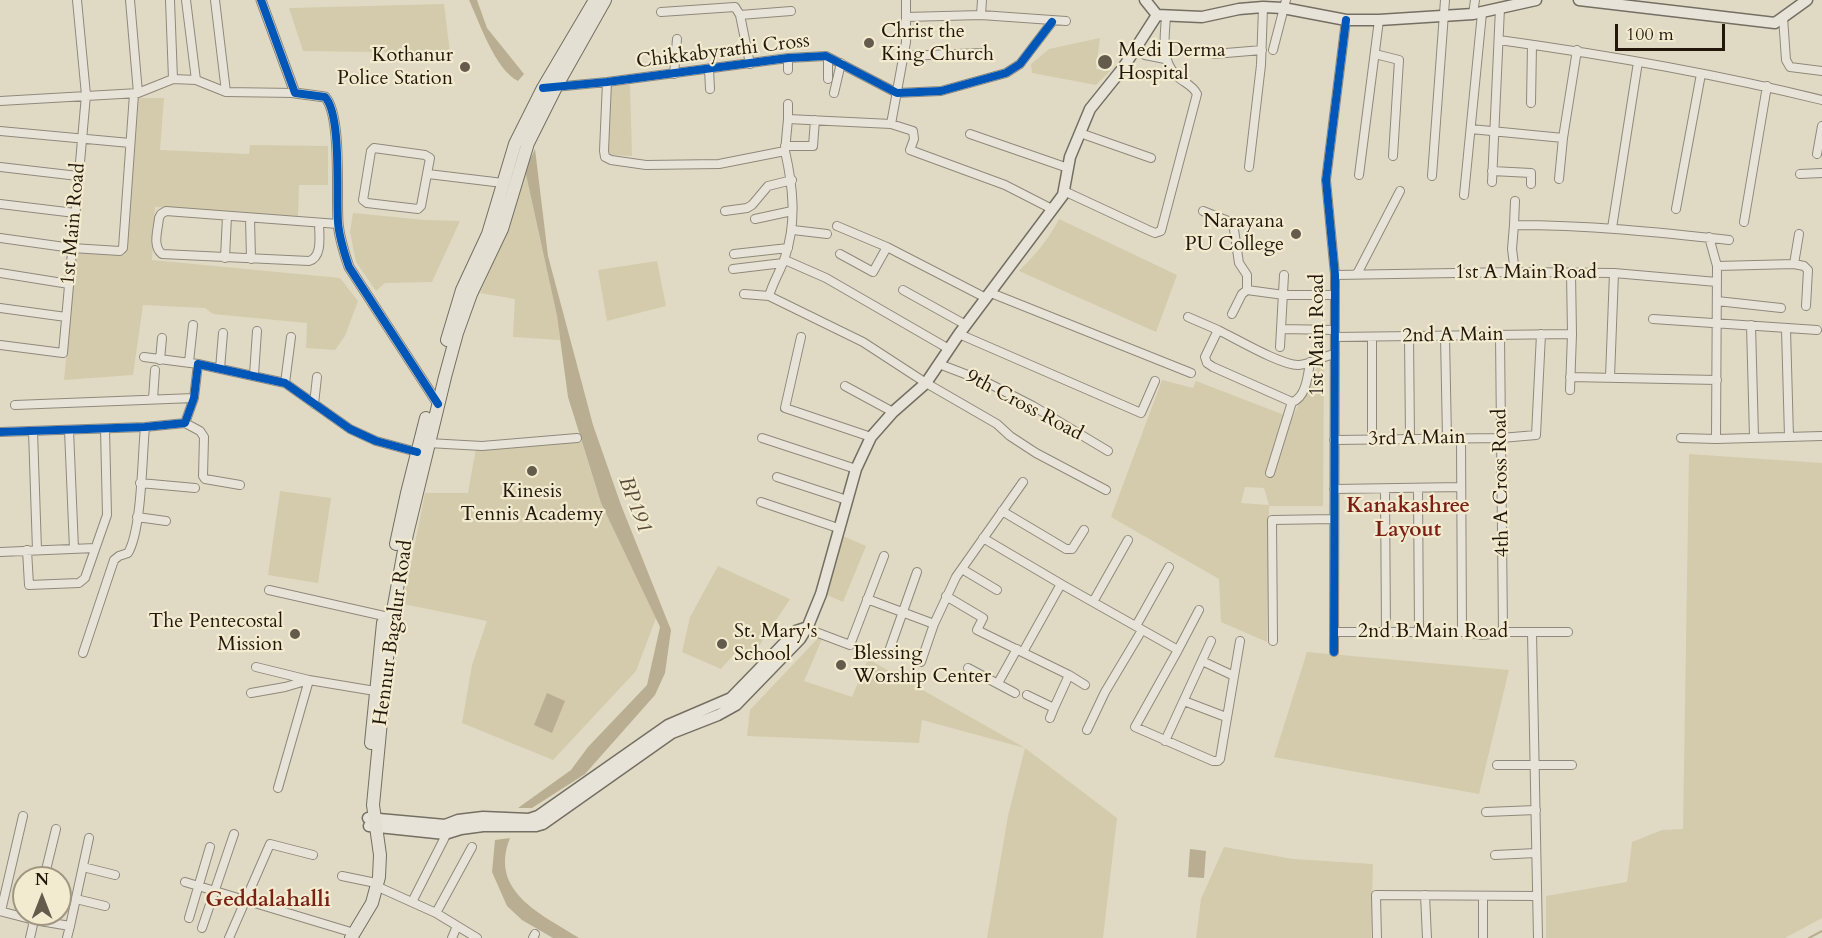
<!DOCTYPE html>
<style>
body{margin:0}
#map{position:relative;width:1822px;height:938px;overflow:hidden;background:#e0dac4;font-family:Cardo,serif}
canvas{display:block}
.north{position:absolute;left:12px;top:866px;width:60px;height:60px;box-sizing:border-box;background:#f3ebd0;border:2px solid #a09681;border-radius:50%;rotate:0deg;font-size:16px;font-weight:700;line-height:24px;text-align:center;color:#23160b}
.north::after{content:'';display:block;margin:auto;width:21px;height:27px;background:#655b4c;clip-path:polygon(50% 0,100% 100%,50% 72%,0 100%)}
.scale{position:absolute;left:1615px;top:24px;width:110px;height:27px;box-sizing:border-box;border:3px solid #23160b;border-top:0;padding-left:8px;font-size:18px;line-height:21px;white-space:nowrap;color:#23160b;-webkit-text-stroke:4px #f3ebd0;paint-order:stroke}
</style>
<div id="map">
<canvas width="1822" height="938"></canvas>
<div class="north">N</div>
<div class="scale">100 m</div>
</div>
<script>
const g = document.querySelector('canvas').getContext('2d');
g.lineJoin = 'round';
function paint(path, color) { g.fillStyle = color; g.fill(path, 'evenodd'); }
function stroke(path, color, width, dash) { g.strokeStyle = color; g.lineWidth = width; g.lineCap = dash ? 'butt' : 'round'; g.setLineDash(dash || []); g.stroke(path); }
function write(font, color, halo, rows, align = 'center') {
  g.font = font + ' Cardo,serif'; g.lineWidth = 4.5; g.setLineDash([]); g.textBaseline = 'middle'; g.strokeStyle = halo; g.fillStyle = color; for (const [text, x, y, turn = 0] of rows) {
    g.save(); g.translate(x, y); g.rotate((+turn || 0) * Math.PI / 180); g.textAlign = isNaN(turn) ? turn : align; if (halo) g.strokeText(text, 0, 0); g.fillText(text, 0, 0); g.restore();
  }
}
paint(new Path2D(`
 M 444,4 L 450,53 L 303,51 L 289,8 Z
 M 1100,38 L 1096,69 L 1110,71 L 1096,85 L 1032,73 L 1031,64 L 1049,49 Z
 M 611,85 L 630,85 L 632,156 L 612,155 L 608,153 Z
 M 138,98 L 164,98 L 160,150 L 249,154 L 250,145 L 328,146 L 328,185 L 299,185 L 298,216 L 155,207 L 152,260 L 340,278 L 358,301 L 345,336 L 335,350 L 306,348 L 307,323 L 213,314 L 205,308 L 143,305 L 133,375 L 64,380 L 77,251 L 125,255 Z
 M 525,170 L 557,316 L 560,340 L 513,337 L 515,299 L 480,293 L 508,230 Z
 M 353,213 L 425,220 L 460,221 L 432,282 L 385,283 L 376,291 L 356,262 L 350,232 Z
 M 1059,219 L 1177,275 L 1156,332 L 1019,271 C 1035,255 1049,239 1059,219 Z
 M 657,261 L 666,306 L 607,321 L 598,270 Z
 M 1319,363 L 1324,363 L 1323,506 L 1269,506 L 1267,642 L 1221,622 L 1219,579 L 1111,517 L 1162,380 L 1193,388 L 1196,381 L 1292,418 ZM 1245,487 L 1264,488 L 1269,505 L 1241,503 Z
 M 581,440 L 601,503 L 656,618 L 636,671 L 553,760 L 462,723 L 472,665 L 487,621 L 403,604 L 425,493 L 468,493 L 476,448 Z
 M 1689,454 L 1822,463 L 1822,918 L 1785,938 L 1546,938 L 1546,896 L 1627,882 L 1632,842 L 1662,830 L 1683,829 Z
 M 280,491 L 331,498 L 318,583 L 268,575 Z
 M 843,536 L 866,546 L 843,602 L 827,595 Z
 M 718,566 L 790,599 L 750,660 L 736,652 L 721,669 L 682,652 L 690,617 Z
 M 819,637 L 822,639 L 804,681 L 852,697 L 868,659 L 1025,748 L 1117,818 L 1103,938 L 987,938 L 1008,816 L 1025,748 L 922,720 L 919,743 L 747,736 L 750,710 Z
 M 1307,652 L 1509,670 L 1479,794 L 1274,757 Z
 M 1224,847 L 1293,859 L 1373,864 L 1371,938 L 1196,938 L 1201,899 Z`), '#d4cbad');
paint(new Path2D(`
 M 469,0 L 477,0 L 487,28 L 524,74 L 518,81 C 495,69 480,24 469,0 Z
 M 535,149 L 548,256 L 593,425 L 621,505 L 671,630 L 665,673 L 655,695 L 585,774 L 532,808 L 518,808 L 571,770 L 588,747 L 647,685 L 660,627 L 601,503 L 568,397 L 557,316 L 525,170 Z
 M 547,693 L 565,701 L 552,733 L 534,725 Z
 M 510,838 C 488,892 543,915 579,938 L 553,938 L 522,920 L 507,906 L 492,872 L 495,840 Z
 M 1190,849 L 1206,851 L 1204,878 L 1188,877 Z`), '#b9ae92');
stroke(new Path2D(`
 M 1809,938 L 1822,931`), '#b9ae92', 2);
const minor = new Path2D(`
 M 130,0 L 138,93
 M 170,0 L 173,79
 M 186,0 L 196,80
 M 215,0 L 226,92
 M 661,12 L 735,7 L 740,15 L 750,64
 M 1473,14 L 1475,0
 M 740,15 L 791,11
 M 981,15 L 982,0
 M 906,17 L 981,15 L 1066,21
 M 1783,17 L 1786,60 L 1790,67 L 1822,71
 M 1499,40 C 1608,55 1716,74 1822,100
 M 1138,44 L 1145,55 L 1165,59
 M 1273,50 L 1286,0
 M 1214,54 L 1262,50
 M 1375,54 L 1399,60 L 1393,156
 M 902,56 L 983,53
 M 828,57 L 828,79
 M 709,69 L 710,89
 M 788,70 L 788,58
 M 674,74 L 677,39
 M 607,82 L 604,151 L 605,157 L 611,160 L 646,165 L 719,164 L 785,151 C 793,186 797,222 785,257 C 781,270 773,282 769,296
 M 554,87 L 607,82 L 788,58 L 826,56 L 897,93 L 941,91 L 1006,73 L 1020,64 L 1052,22
 M 834,93 L 841,63
 M 0,101 L 138,93 L 173,79 L 196,80 L 226,92 L 295,93
 M 1531,103 L 1532,45
 M 788,119 L 788,104
 M 891,124 L 906,42 L 906,0
 M 1471,129 L 1563,138 L 1559,179
 M 0,131 L 130,143
 M 1080,133 L 1151,158
 M 970,134 L 1068,168
 M 1563,138 L 1577,50
 M 785,146 L 813,146 L 815,120
 M 374,148 L 425,155 L 430,158 L 421,206 L 418,209 L 367,203 L 363,200 L 371,151 Z
 M 785,151 L 788,119 L 891,124 L 913,131 L 914,139 L 910,150 L 1005,185 L 1052,209
 M 1817,154 L 1822,126
 M 0,167 L 78,176
 M 1249,167 L 1261,65 L 1263,7
 M 1492,171 L 1531,173 L 1531,184
 M 428,174 L 503,183
 M 1800,174 L 1822,173
 M 1359,175 L 1379,20
 M 1432,176 L 1445,0
 M 1492,182 L 1500,8
 M 1064,191 L 1148,230 L 1155,233 L 1161,231 L 1197,94 C 1192,84 1183,83 1176,75 C 1160,59 1165,36 1166,16
 M 1464,195 L 1482,13
 M 0,204 L 75,213
 M 1676,209 L 1701,74
 M 725,211 L 747,208 L 752,205 L 768,186 L 792,180
 M 1203,211 L 1233,223 L 1239,263 L 1247,275 L 1247,290
 M 250,218 L 251,259
 M 755,219 L 792,211
 M 1744,222 L 1767,86
 M 319,223 C 319,235 323,257 309,261 L 162,254 C 152,246 158,230 159,218 L 161,214 L 166,211 L 338,224
 M 1514,225 L 1515,201
 M 837,226 L 887,247 L 986,298
 M 1612,228 L 1638,62
 M 793,230 L 827,234
 M 1709,237 L 1717,266 L 1716,439
 M 0,238 L 72,248 L 120,251 L 123,248 L 134,94
 M 734,254 L 788,248
 M 840,254 L 873,272 L 887,247
 M 225,258 L 227,216
 M 785,260 L 826,278 L 949,349
 M 1794,264 L 1799,234
 M 1717,266 L 1794,264 L 1804,266 L 1808,270 L 1806,306
 M 733,269 L 783,263
 M 1515,272 L 1512,249 L 1514,225 C 1587,225 1658,232 1729,240
 M 0,273 L 69,284
 M 1357,274 L 1400,191
 M 1335,275 L 1515,272 L 1614,273 L 1717,282
 M 903,290 L 966,325
 M 991,293 L 1191,373
 M 744,294 L 769,296 L 863,342 L 926,383 L 997,424 L 1010,436 L 1036,453 L 1106,490
 M 1717,301 L 1781,308
 M 0,308 L 66,317
 M 1232,314 L 1242,294 L 1247,290 L 1284,295 L 1335,295
 M 1188,317 L 1218,330
 M 1653,319 L 1817,330
 M 1751,325 L 1754,437
 M 1282,329 L 1335,330
 M 1786,329 L 1789,437
 M 959,334 L 1141,413 L 1155,381
 M 1500,335 L 1503,632
 M 1409,336 L 1410,439
 M 1445,336 L 1447,439
 M 801,337 L 785,408 L 871,437
 M 1335,337 L 1572,334
 M 1372,337 L 1372,440
 M 0,345 L 63,353 L 86,95 L 77,0
 M 1280,347 L 1284,275
 M 144,357 L 198,364
 M 160,360 L 162,338
 M 189,362 L 193,325
 M 1310,362 C 1308,375 1306,398 1292,402 L 1213,367 L 1207,363 L 1205,357 L 1218,330 C 1235,338 1282,366 1299,365 C 1312,364 1322,356 1335,354
 M 939,364 L 986,382 L 1033,406 L 1108,451
 M 220,369 L 223,333
 M 254,375 L 257,331
 M 1570,377 L 1717,380
 M 1610,377 L 1614,273
 M 285,383 L 291,337
 M 845,386 L 893,412
 M 1570,390 L 1572,334 L 1571,273
 M 153,399 L 155,370
 M 314,404 L 317,377
 M 15,405 L 194,398
 M 185,423 L 200,431 L 204,437 L 203,476 L 205,479 L 240,485
 M 69,430 L 74,549
 M 33,431 L 37,550
 M 0,432 L 145,427 L 185,423 L 194,398 L 198,364 L 285,383 L 350,429 L 376,441 L 417,452
 M 762,438 L 856,469
 M 1681,438 L 1716,439 L 1822,436
 M 1461,439 L 1462,632
 M 1334,440 L 1501,438 L 1536,435 L 1541,334
 M 428,443 L 482,446 L 577,438
 M 1270,473 L 1292,402
 M 777,477 L 847,500
 M 140,483 L 195,488
 M 1418,488 L 1419,632
 M 1334,489 L 1461,487
 M 1385,489 L 1386,632
 M 761,502 L 838,528
 M 1002,511 L 1066,549 L 1072,549 L 1084,530
 M 137,517 L 166,521
 M 983,538 L 1061,584 L 1023,652
 M 27,550 L 29,585 L 79,583 L 85,578 L 107,515 L 105,429
 M 0,552 L 95,548
 M 962,569 L 997,590
 M 1061,584 L 1178,650 L 1135,727 L 1213,761 L 1218,761 L 1220,759 L 1240,641
 M 269,590 L 384,616
 M 946,596 L 983,618 L 977,630 L 1069,675 L 1054,708 L 1027,695
 M 867,599 L 934,624 L 956,577 L 1023,482
 M 1093,602 L 1128,540
 M 1136,626 L 1169,567
 M 805,628 L 850,645 L 884,556
 M 1334,632 L 1462,632 L 1483,635 L 1503,632 L 1568,632
 M 1532,632 L 1538,938
 M 1273,641 L 1272,520 L 1334,519
 M 1178,650 L 1199,610
 M 889,651 L 917,572
 M 1334,652 L 1335,275 L 1326,180 L 1346,20
 M 83,653 L 114,560 L 119,556 L 128,553 C 142,529 142,457 145,427
 M 1202,661 L 1234,676
 M 921,662 L 934,624
 M 256,667 L 309,680 L 278,788
 M 968,668 L 1015,693
 M 1069,675 L 1085,685
 M 998,683 L 1017,649
 M 251,693 L 285,687 L 309,680 L 375,691
 M 1184,701 L 1226,717
 M 1050,718 L 1054,708
 M 1087,730 L 1105,692 L 1142,630
 M 1165,741 L 1211,641
 M 1497,765 L 1572,765
 M 1486,812 L 1536,810
 M 1495,855 L 1536,853
 M 83,867 L 115,875
 M 342,876 L 371,882
 M 44,878 L 56,829
 M 185,882 L 354,933
 M 376,886 L 436,913 L 477,938
 M 1425,895 L 1427,938
 M 1483,896 L 1483,938
 M 76,899 L 105,906
 M 412,902 L 445,837
 M 0,911 L 34,920 L 36,914
 M 1,911 L 23,816
 M 436,913 L 472,847
 M 189,918 L 210,847
 M 70,926 L 89,838
 M 202,928 L 234,834
 M 30,938 L 34,920 L 70,926 L 67,938
 M 229,938 L 270,844 L 313,855
 M 452,938 L 457,926
 M 533,938 L 535,934
 M 1377,938 L 1376,895 L 1537,896`);
const tertiary = new Path2D(`
 M 261,0 L 295,93 L 325,97 C 342,115 336,194 338,222 C 339,238 344,252 349,267 L 438,404`);
const secondary = new Path2D(`
 M 1145,0 L 1157,15 L 1202,17 L 1239,9 L 1263,7 L 1283,8 L 1346,20 L 1379,20 L 1473,14 L 1536,0
 M 1579,0 L 1775,23 L 1807,0
 M 368,818 L 445,825 L 458,820 L 483,817 L 529,819 L 538,816 L 668,725 L 731,698 L 796,631 L 805,628
 M 369,826 L 445,834 L 461,829 L 483,826 L 536,826 L 543,824 L 672,733 L 718,715 L 736,705 L 800,639 L 808,626 L 821,594 L 856,469 L 871,437 L 893,412 L 926,383 L 959,334 L 1063,195 L 1070,157 L 1090,109 L 1123,68 L 1157,15`);
const primary = new Path2D(`
 M 447,340 L 462,290 L 488,234 L 515,144 L 543,88 L 595,0
 M 396,544 L 407,493 L 426,418
 M 371,743 L 383,623
 M 351,938 L 372,903 L 379,877 L 380,855 L 373,805 L 390,627 L 407,534 L 445,377 L 457,333 L 471,294 L 502,229 L 528,143 L 556,87 L 605,0`);
stroke(minor, '#8f897b', 10);
stroke(tertiary, '#8f897b', 11);
stroke(secondary, '#746f63', 13);
stroke(primary, '#746f63', 14);
stroke(minor, '#e7e3d8', 8);
stroke(tertiary, '#e7e3d8', 9);
stroke(secondary, '#e7e3d8', 10);
stroke(primary, '#e3dfd2', 12);
stroke(new Path2D(`
 M 261,0 L 295,93 L 325,97 C 342,115 336,194 338,222 C 339,238 344,252 349,267 L 438,404
 M 543,88 L 607,82 L 788,58 L 826,56 L 897,93 L 941,91 L 1006,73 L 1020,64 L 1052,22
 M 0,432 L 145,427 L 185,423 L 194,398 L 198,364 L 285,383 L 350,429 L 376,441 L 417,452
 M 1334,652 L 1335,275 L 1326,180 L 1346,20`), '#0057b8', 8);
for (const [x, y, r, color] of [
 [869,43,6,"#655b4c"],
 [1105,62,8,"#655b4c"],
 [465,67,6,"#655b4c"],
 [1296,234,6,"#655b4c"],
 [532,471,6,"#655b4c"],
 [295,634,6,"#655b4c"],
 [722,644,6,"#655b4c"],
 [841,665,6,"#655b4c"]
]) { const dot = new Path2D(); dot.arc(x, y, r, 0, 2 * Math.PI); g.fillStyle = color; g.fill(dot); stroke(dot, '#f3ebd0', 2); }
write('20px', '#23160b', '#f3ebd0', [
 ["Christ the",881,32],
 ["King Church",881,55],
 ["Medi Derma",1118,51],
 ["Hospital",1118,74],
 ["Kothanur",453,56,"right"],
 ["Police Station",453,79,"right"],
 ["Narayana",1284,222,"right"],
 ["PU College",1284,245,"right"],
 ["Kinesis",532,492,"center"],
 ["Tennis Academy",532,515,"center"],
 ["The Pentecostal",283,622,"right"],
 ["Mission",283,645,"right"],
 ["St. Mary's",734,632],
 ["School",734,655],
 ["Blessing",853,654],
 ["Worship Center",853,677]
], 'left');
write('20px', '#23160b', '#f3ebd0', [
 ["Chikkabyrathi Cross",723,52,-7],
 ["1st Main Road",74,224,-85],
 ["1st A Main Road",1526,273],
 ["1st Main Road",1318,335,-90],
 ["2nd A Main",1453,336,-1],
 ["9th Cross Road",1024,406,28],
 ["3rd A Main",1417,439,-1],
 ["4th A Cross Road",1502,483,-91],
 ["2nd B Main Road",1433,632],
 ["Hennur Bagalur Road",394,633,-82]
]);
write('italic 21px', '#584b39', '#f3ebd0', [
 ["BP191",634,505,69]
]);
write('bold 21px', '#7a1f14', '#f3ebd0', [
 ["Kanakashree",1408,507],
 ["Layout",1408,531]
]);
write('bold 22px', '#7a1f14', '#f3ebd0', [
 ["Geddalahalli",268,901]
]);
</script>
